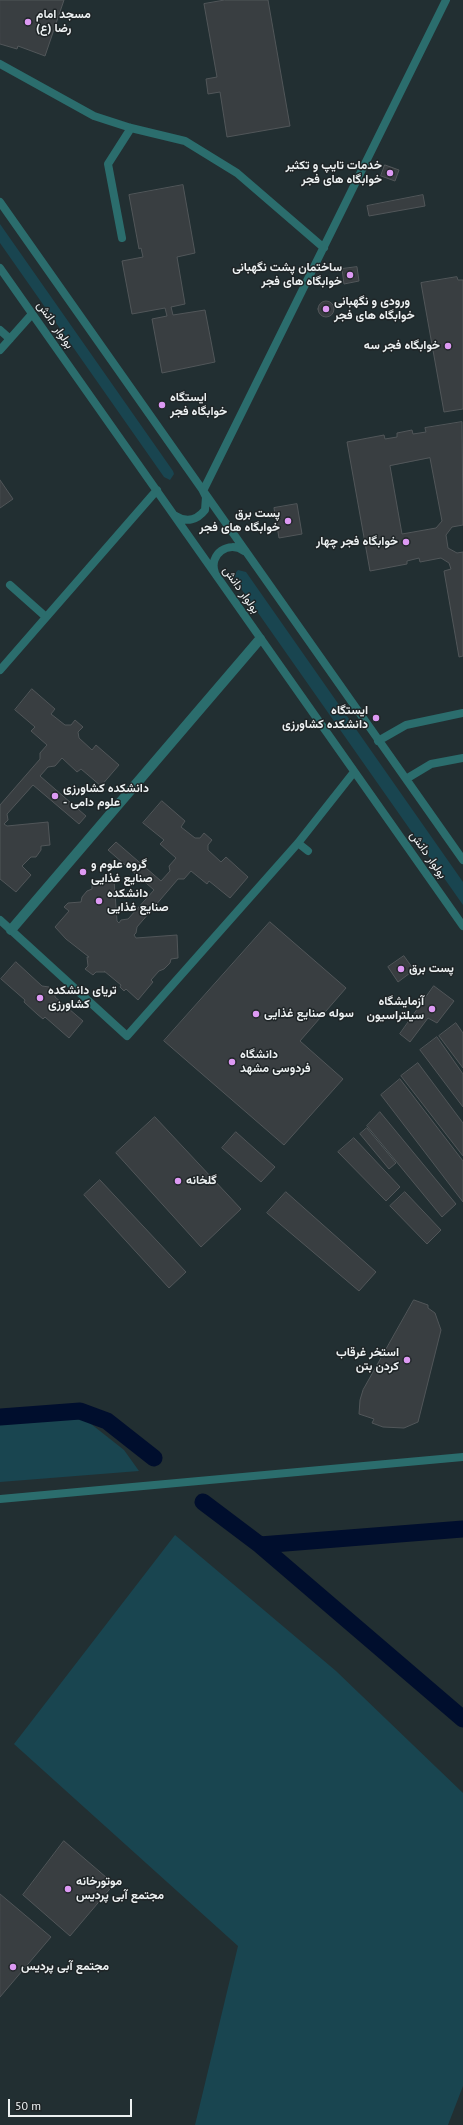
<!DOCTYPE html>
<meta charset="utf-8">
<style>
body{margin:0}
#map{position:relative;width:463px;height:2125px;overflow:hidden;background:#1f2527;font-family:"PT Sans",sans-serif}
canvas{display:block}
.scale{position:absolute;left:8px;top:2099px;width:124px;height:18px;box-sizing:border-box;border:2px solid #edf1f2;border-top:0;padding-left:5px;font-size:12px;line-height:14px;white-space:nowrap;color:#edf1f2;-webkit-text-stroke:3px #1f2527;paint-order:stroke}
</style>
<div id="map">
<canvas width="463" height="2125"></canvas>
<div class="scale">50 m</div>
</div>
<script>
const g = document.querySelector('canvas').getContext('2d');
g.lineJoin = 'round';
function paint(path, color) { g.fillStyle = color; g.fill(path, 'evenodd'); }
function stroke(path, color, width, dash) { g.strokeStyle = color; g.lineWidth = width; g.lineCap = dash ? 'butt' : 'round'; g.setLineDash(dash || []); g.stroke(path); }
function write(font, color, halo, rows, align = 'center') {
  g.font = font + ' "PT Sans",Vazirmatn,sans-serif'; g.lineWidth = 3; g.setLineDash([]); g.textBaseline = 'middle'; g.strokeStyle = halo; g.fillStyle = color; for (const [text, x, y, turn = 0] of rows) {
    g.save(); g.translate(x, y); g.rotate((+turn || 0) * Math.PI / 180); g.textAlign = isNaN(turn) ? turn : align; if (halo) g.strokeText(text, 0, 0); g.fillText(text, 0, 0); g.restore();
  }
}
paint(new Path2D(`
 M 0,0 L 463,0 L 463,2125 L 0,2125 Z`), '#222f32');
paint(new Path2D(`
 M 0,224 L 173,471 L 174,474 L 170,480 L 164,477 L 0,243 Z
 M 238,570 L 246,572 L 463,882 L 463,905 L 235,580 L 233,576 Z
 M 63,1418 L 86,1420 L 124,1450 L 139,1471 L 0,1482 L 0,1423 Z
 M 175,1535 L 336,1671 L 463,1793 L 463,2086 L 448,2125 L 195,2125 L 238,1946 L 14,1744 Z`), '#194550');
stroke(new Path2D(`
 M 0,1417 L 80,1411 L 107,1421 L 154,1458
 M 203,1502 L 260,1545 L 463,1719
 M 260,1545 L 463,1529`), '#000e2d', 17);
const building = new Path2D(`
 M 0,0 L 64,0 L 45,56 L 18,46 L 17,49 L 0,44 Z
 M 225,0 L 268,0 L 290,126 L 227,137 L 220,92 L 208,94 L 206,79 L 217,77 L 204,4 Z
 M 385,165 L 399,170 L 395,181 L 381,176 Z
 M 183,185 L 195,253 L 177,257 L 185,304 L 171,307 L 173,315 L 205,310 L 215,362 L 162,373 L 152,319 L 167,316 L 165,308 L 132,314 L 122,261 L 143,257 L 141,248 L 139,249 L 129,195 Z
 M 423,195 L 425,206 L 369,216 L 367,206 Z
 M 357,267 L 359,281 L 344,284 L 342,269 Z
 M 457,277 L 458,280 L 463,280 L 463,409 L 444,412 L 421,283 Z
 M318 309a8 8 0 1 1 16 0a8 8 0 1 1-16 0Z
 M 462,422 L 463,525 L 452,527 L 446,535 L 448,548 L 457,553 L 463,552 L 463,656 L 459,657 L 444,571 L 451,569 L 449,563 L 441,558 L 420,562 L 419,558 L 407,561 L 407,564 L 370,571 L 347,442 L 384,435 L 385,439 L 397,437 L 397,433 L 412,430 L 413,434 L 426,432 L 425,428 ZM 430,458 L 442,521 L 436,528 L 402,534 L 390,466 Z
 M 0,480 L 13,499 L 0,508 Z
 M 297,504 L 302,534 L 279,538 L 274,508 Z
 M 32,689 L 55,709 L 51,714 L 65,725 L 71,725 L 75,720 L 83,727 L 78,732 L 79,738 L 92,750 L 96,745 L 119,765 L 101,786 L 81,769 L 77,772 L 62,758 L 55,766 L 48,767 L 40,776 L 86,816 L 79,824 L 33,785 L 7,814 L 8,820 L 4,824 L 7,826 L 48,822 L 50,845 L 41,846 L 41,850 L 36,857 L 31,857 L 22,866 L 31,875 L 16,892 L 0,879 L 0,805 L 40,759 L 40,753 L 47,745 L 31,731 L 35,727 L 15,710 Z
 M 162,801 L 185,821 L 181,827 L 195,838 L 200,838 L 204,833 L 212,840 L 208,845 L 208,850 L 221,862 L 226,857 L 248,877 L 230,898 L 209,881 L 207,884 L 191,871 L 184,879 L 178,879 L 137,927 L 136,933 L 134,935 L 136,938 L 177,935 L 178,958 L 171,959 L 170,963 L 164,969 L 159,971 L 151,980 L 153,982 L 138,1000 L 126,989 L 124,991 L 120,987 L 121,985 L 104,971 L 105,972 L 96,972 L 93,975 L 85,969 L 88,966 L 87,957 L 89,957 L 66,939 L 55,927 L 69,911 L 64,907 L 68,903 L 81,902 L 82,897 L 87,891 L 92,889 L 92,882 L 114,880 L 117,921 L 119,923 L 121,920 L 128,919 L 154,890 L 108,850 L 116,842 L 161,881 L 170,871 L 169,866 L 176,858 L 160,844 L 164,840 L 143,823 Z
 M 270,922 L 346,988 L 300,1041 L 343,1079 L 284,1145 L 164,1041 Z
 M 404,956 L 414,970 L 398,982 L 388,967 Z
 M 16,962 L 42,986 L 49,987 L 55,992 L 55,997 L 83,1021 L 69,1038 L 45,1017 L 43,1019 L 37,1014 L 24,1002 L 25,1000 L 1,979 Z
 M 434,986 L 454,1001 L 437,1023 L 428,1018 L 410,1042 L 400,1034 Z
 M 456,1023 L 463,1033 L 463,1068 L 439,1036 Z
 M 437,1037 L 463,1074 L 463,1107 L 420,1050 Z
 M 418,1063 L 463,1123 L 463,1156 L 401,1076 Z
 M 400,1079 L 463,1161 L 463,1202 L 381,1095 Z
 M 380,1112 L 456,1204 L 442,1217 L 367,1126 Z
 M 155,1117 L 241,1209 L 201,1247 L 116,1153 Z
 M 367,1128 L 396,1163 L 389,1169 L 360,1134 Z
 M 236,1132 L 275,1167 L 261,1182 L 222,1148 Z
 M 354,1138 L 400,1187 L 386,1201 L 338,1152 Z
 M 100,1180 L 186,1272 L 169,1288 L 84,1195 Z
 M 286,1192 L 376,1272 L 359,1291 L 267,1213 Z
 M 405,1192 L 441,1230 L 427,1244 L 390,1206 Z
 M 414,1300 L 428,1305 L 428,1308 L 435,1313 L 441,1330 L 418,1422 L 404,1428 L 383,1427 L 372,1423 L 374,1419 L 359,1414 L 360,1400 L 363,1390 Z
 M 64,1841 L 114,1884 L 70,1936 L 23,1895 Z
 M 0,1894 L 51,1937 L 0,1997 Z`);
paint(building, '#393e41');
stroke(building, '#515659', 1);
stroke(new Path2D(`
 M 0,64 L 94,116 L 131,128 L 185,141 L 237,173 L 324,248
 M 0,202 L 463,860
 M 122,238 L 108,164 L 131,128
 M 0,268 L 463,926
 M 0,330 L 10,339
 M 0,350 L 32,314
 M 176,516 C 187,523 197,520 205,510 L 206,497 L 203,491 L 446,0
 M 215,573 C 208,554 229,540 244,551
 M 10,585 L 46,617
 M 0,670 L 157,490
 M 378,741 L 406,725 L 463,713
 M 406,779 L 431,764 L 463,758
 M 298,843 L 308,851
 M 0,920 L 127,1036 L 298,843 L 354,772
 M 0,1499 L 463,1457`), '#2b6d6d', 8);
stroke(new Path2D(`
 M 11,930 L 260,639`), '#2b6d6d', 10);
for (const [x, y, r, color] of [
 [28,22,4,"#dd99f3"],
 [390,173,4,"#dd99f3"],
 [350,275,4,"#dd99f3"],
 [326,309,4,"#dd99f3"],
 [448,346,4,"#dd99f3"],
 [162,405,4,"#dd99f3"],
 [288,521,4,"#dd99f3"],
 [406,542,4,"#dd99f3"],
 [376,718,4,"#dd99f3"],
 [55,796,4,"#dd99f3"],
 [83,872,4,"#dd99f3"],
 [99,901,4,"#dd99f3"],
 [401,969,4,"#dd99f3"],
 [40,998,4,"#dd99f3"],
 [432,1009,4,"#dd99f3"],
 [256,1014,4,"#dd99f3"],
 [232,1062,4,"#dd99f3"],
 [178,1181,4,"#dd99f3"],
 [407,1360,4,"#dd99f3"],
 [68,1889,4,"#dd99f3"],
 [13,1967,4,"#dd99f3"]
]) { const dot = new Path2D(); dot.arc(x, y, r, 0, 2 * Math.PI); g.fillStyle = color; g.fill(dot); stroke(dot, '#1f2527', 1.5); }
write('bold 12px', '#edf1f2', '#1f2527', [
 ["مسجد امام",36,15],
 ["رضا (ع)",36,29],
 ["خدمات تایپ و تکثیر",382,166,"right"],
 ["خوابگاه های فجر",382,180,"right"],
 ["ساختمان پشت نگهبانی",342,268,"right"],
 ["خوابگاه های فجر",342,282,"right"],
 ["ورودی و نگهبانی",334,302],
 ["خوابگاه های فجر",334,316],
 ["خوابگاه فجر سه",440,346,"right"],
 ["ایستگاه",170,398],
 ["خوابگاه فجر",170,412],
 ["پست برق",280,514,"right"],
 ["خوابگاه های فجر",280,528,"right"],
 ["خوابگاه فجر چهار",398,542,"right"],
 ["ایستگاه",368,711,"right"],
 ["دانشکده کشاورزی",368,725,"right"],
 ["دانشکده کشاورزی",63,789],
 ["- علوم دامی",63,803],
 ["گروه علوم و",91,865],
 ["صنایع غذایی",91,879],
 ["دانشکده",107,894],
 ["صنایع غذایی",107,908],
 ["پست برق",409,969],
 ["تریای دانشکده",48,991],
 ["کشاورزی",48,1005],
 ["آزمایشگاه",424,1002,"right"],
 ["سیلتراسیون",424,1016,"right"],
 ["سوله صنایع غذایی",264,1014],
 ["دانشگاه",240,1055],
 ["فردوسی مشهد",240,1069],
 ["گلخانه",186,1181],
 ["استخر غرقاب",399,1353,"right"],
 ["کردن بتن",399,1367,"right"],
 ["موتورخانه",76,1882],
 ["مجتمع آبی پردیس",76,1896],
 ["مجتمع آبی پردیس",21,1967]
], 'left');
write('12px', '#edf1f2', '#1f2527', [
 ["بولوار دانش",55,325,55],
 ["بولوار دانش",241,590,55],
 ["بولوار دانش",428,855,55]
]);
</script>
